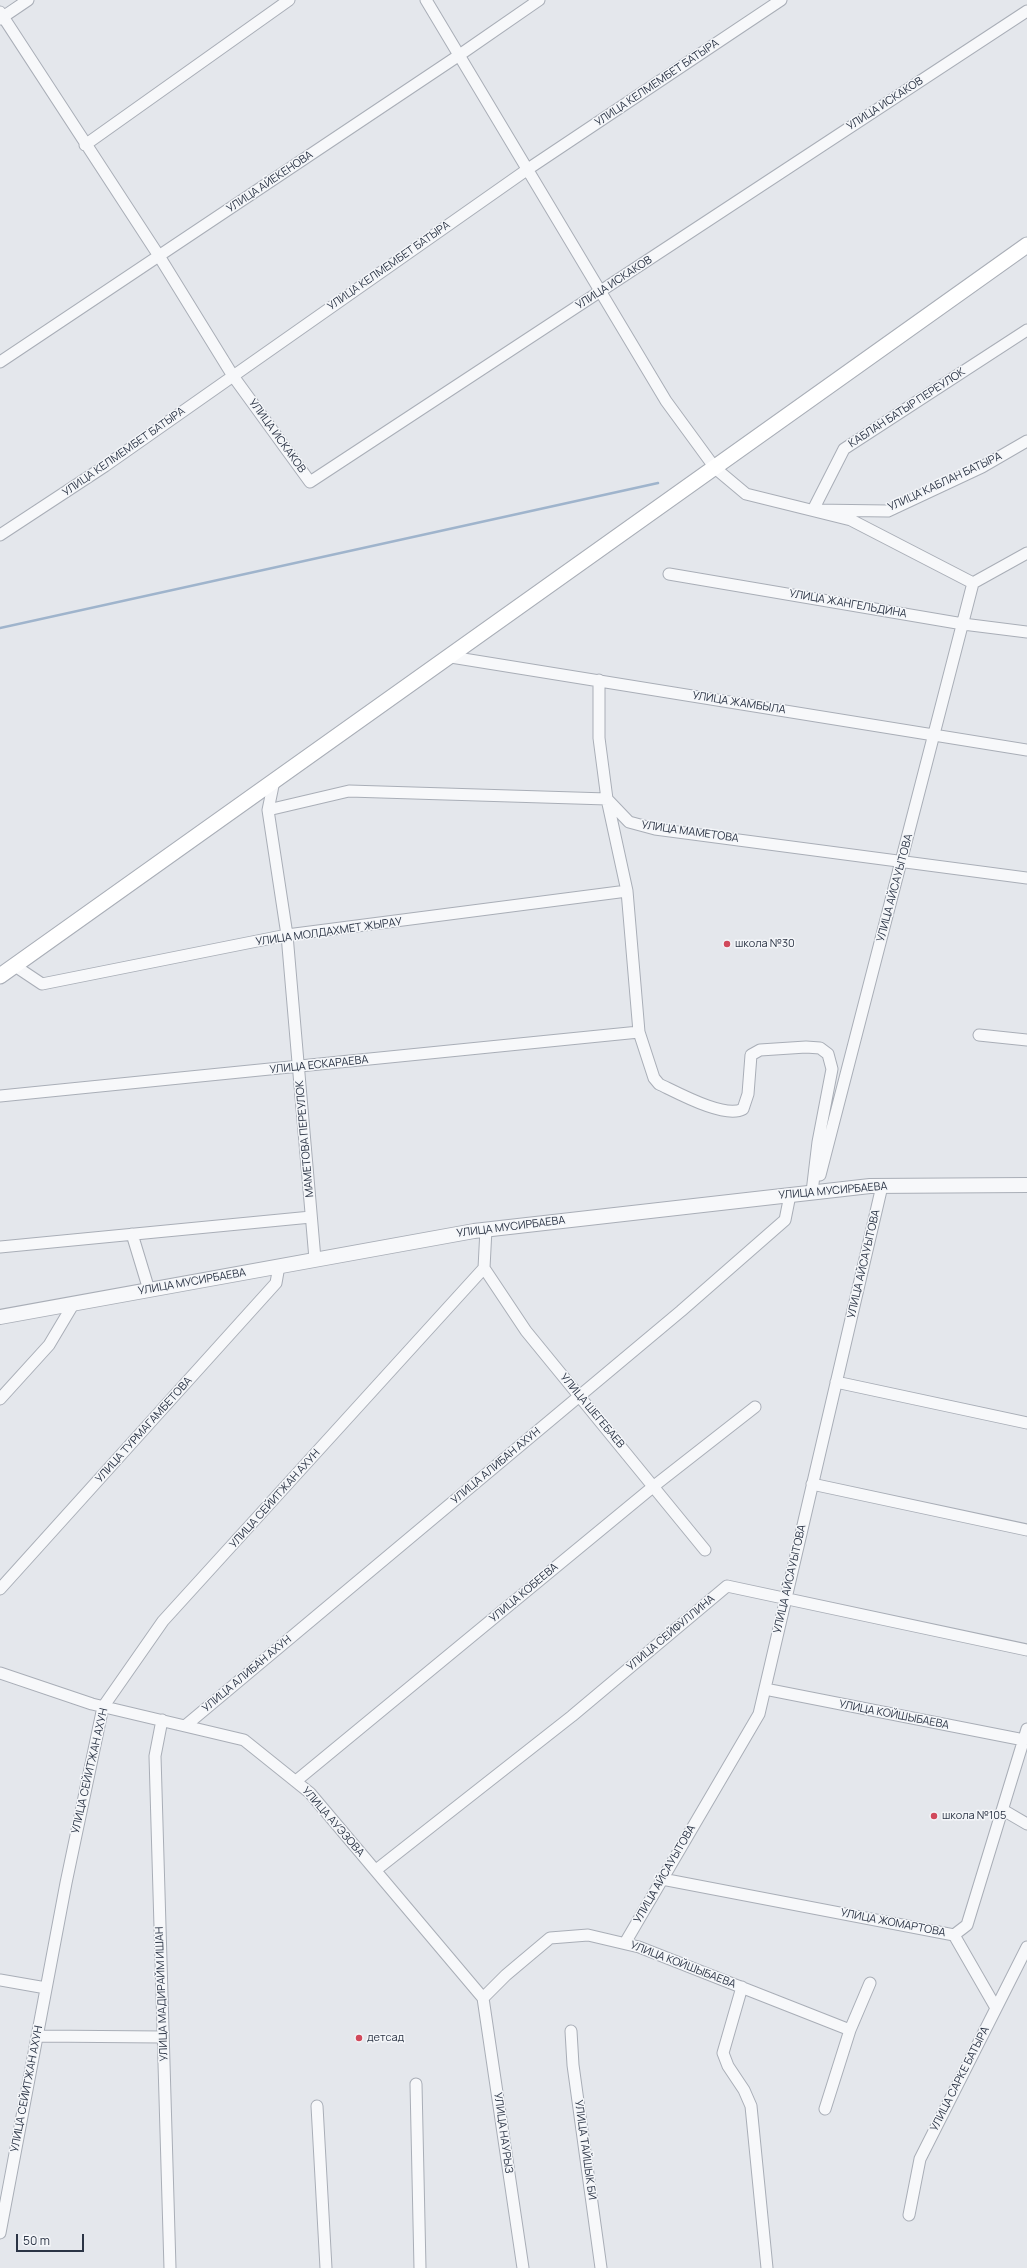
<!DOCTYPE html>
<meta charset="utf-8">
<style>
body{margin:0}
#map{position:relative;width:1027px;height:2268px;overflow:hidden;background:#e4e7ec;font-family:Manrope,sans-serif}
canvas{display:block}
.scale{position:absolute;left:16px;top:2234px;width:68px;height:18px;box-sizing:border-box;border:2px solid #2b3445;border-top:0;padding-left:5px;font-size:12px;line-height:14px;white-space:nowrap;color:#2b3445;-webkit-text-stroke:3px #f4f6f9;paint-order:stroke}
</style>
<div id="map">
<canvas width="1027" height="2268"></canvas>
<div class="scale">50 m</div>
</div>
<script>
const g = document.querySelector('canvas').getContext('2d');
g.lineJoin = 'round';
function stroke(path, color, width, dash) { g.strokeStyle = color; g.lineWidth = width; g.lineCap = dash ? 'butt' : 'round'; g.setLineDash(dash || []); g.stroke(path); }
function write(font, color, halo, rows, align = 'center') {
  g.font = font + ' Manrope,sans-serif'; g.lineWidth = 3; g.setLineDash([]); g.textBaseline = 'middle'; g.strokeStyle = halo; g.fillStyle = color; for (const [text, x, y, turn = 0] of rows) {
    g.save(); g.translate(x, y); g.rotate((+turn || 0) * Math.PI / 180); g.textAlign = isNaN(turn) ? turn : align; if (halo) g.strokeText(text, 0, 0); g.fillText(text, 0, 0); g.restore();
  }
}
stroke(new Path2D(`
 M 0,628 L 658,483`), '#9fb4cc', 2.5);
const minor = new Path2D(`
 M 426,0 L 666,401 L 715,468 L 746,494 L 851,520 L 973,583
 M 0,12 L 159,256 L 233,376 L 310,482 L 1027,11
 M 0,19 L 28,0
 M 85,145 L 289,0
 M 1027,330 L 844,449 L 813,510 L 888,511 L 982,467 L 1027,441
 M 0,362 L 458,56 L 539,0
 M 0,535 L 105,466 L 528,169 L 781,0
 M 669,574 L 963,624 L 1027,632
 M 973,583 L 1027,553
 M 451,657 L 1027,750
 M 599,680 L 599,738 L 607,799 L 627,891 L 639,1032 L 654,1078 L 659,1084 C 678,1093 725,1119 743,1109 L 748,1094 L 751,1055 L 760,1050 L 806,1047 L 820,1048 L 828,1054 L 832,1069 L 818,1142 L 812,1192
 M 274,781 L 268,810 L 287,935 L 315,1259
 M 268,810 L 349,791 L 607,799 L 629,822 L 655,829 L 1027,878
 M 15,966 L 42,984 L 287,935 L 627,891
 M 979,1035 L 1027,1040
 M 0,1096 L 639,1032
 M 820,1175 L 973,583
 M 132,1234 L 149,1290
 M 0,1247 L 311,1217
 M 484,1268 L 526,1331 L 705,1550
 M 836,1382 L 1027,1423
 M 0,1399 L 49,1345 L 74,1303
 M 812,1484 L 1027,1530
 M 0,1589 L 276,1283 L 279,1266
 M 0,1673 L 92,1704 L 244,1740 L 310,1793 L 483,1998
 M 765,1689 L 1024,1740
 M 162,1720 L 155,1756 L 170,2268
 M 185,1726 L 681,1311 L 785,1220 L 790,1195
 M 296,1781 L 654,1486 L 755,1407
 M 1003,1810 L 1027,1824
 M 376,1870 L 572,1716 L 727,1586 L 1027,1650
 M 662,1879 L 954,1935 L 967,1925 L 1027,1729
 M 954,1935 L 996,2008
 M 625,1943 L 759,1714 L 882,1186
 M 0,1980 L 46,1988
 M 742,1987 L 723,2053 L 728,2066 L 744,2090 L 751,2106 L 767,2268
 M 483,1998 L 506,1975 L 550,1938 L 588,1935 L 639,1947 L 850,2030
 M 483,1998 L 523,2268
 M 571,2031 L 573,2065 L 601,2268
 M 37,2036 L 163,2037
 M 416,2084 L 420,2268
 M 317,2106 L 326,2268
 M 825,2109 L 850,2030 L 870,1983
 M 909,2215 L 920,2159 L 1027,1947
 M 0,2233 L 66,1883 L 103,1707 L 163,1621 L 484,1268 L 486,1229`);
const tertiary = new Path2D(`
 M 0,1317 L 474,1231 L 870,1186 L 1027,1185`);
const secondary = new Path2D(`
 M 0,976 L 1027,245`);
stroke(minor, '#a9aeb7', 13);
stroke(tertiary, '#a9aeb7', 16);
stroke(secondary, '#a9aeb7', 17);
stroke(minor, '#f7f8fa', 11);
stroke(tertiary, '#f7f8fa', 14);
stroke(secondary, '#fff', 15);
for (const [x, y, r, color] of [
 [727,944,4,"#d1495b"],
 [934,1816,4,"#d1495b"],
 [359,2038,4,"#d1495b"]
]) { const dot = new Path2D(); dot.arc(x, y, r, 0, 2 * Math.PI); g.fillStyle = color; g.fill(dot); stroke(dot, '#f4f6f9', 1.5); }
write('11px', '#2b3445', '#f4f6f9', [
 ["УЛИЦА КЕЛМЕМБЕТ БАТЫРА",657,83,-34],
 ["УЛИЦА ИСКАКОВ",885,104,-33],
 ["УЛИЦА АЙЕКЕНОВА",270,182,-34],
 ["УЛИЦА КЕЛМЕМБЕТ БАТЫРА",389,266,-35],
 ["УЛИЦА ИСКАКОВ",614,283,-33],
 ["КАБЛАН БАТЫР ПЕРЕУЛОК",907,408,-33],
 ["УЛИЦА ИСКАКОВ",277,436,54],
 ["УЛИЦА КЕЛМЕМБЕТ БАТЫРА",124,452,-35],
 ["УЛИЦА КАБЛАН БАТЫРА",945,482,-25],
 ["УЛИЦА ЖАНГЕЛЬДИНА",848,604,10],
 ["УЛИЦА ЖАМБЫЛА",739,703,9],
 ["УЛИЦА МАМЕТОВА",690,832,8],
 ["УЛИЦА АЙСАУЫТОВА",895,888,-75],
 ["УЛИЦА МОЛДАХМЕТ ЖЫРАУ",329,932,-8],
 ["УЛИЦА ЕСКАРАЕВА",319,1065,-6],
 ["МАМЕТОВА ПЕРЕУЛОК",305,1139,-95],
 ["УЛИЦА МУСИРБАЕВА",833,1191,-5],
 ["УЛИЦА МУСИРБАЕВА",511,1227,-7],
 ["УЛИЦА АЙСАУЫТОВА",864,1264,-77],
 ["УЛИЦА МУСИРБАЕВА",192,1282,-10],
 ["УЛИЦА ШЕГЕБАЕВ",592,1411,50],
 ["УЛИЦА ТУРМАГАМБЕТОВА",144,1430,-48],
 ["УЛИЦА АЛИБАН АХУН",496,1466,-40],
 ["УЛИЦА СЕЙИТЖАН АХУН",275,1499,-48],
 ["УЛИЦА АЙСАУЫТОВА",790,1579,-77],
 ["УЛИЦА КОБЕЕВА",524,1593,-40],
 ["УЛИЦА СЕЙФУЛЛИНА",671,1633,-40],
 ["УЛИЦА АЛИБАН АХУН",247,1674,-40],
 ["УЛИЦА КОЙШЫБАЕВА",894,1715,11],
 ["УЛИЦА СЕЙИТЖАН АХУН",90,1771,-77],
 ["УЛИЦА АУЭЗОВА",333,1822,49],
 ["УЛИЦА АЙСАУЫТОВА",665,1874,-60],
 ["УЛИЦА ЖОМАРТОВА",893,1923,11],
 ["УЛИЦА КОЙШЫБАЕВА",683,1965,21],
 ["УЛИЦА МАДИРАЙМ ИШАН",162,1994,-92],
 ["УЛИЦА САРКЕ БАТЫРА",960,2079,-63],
 ["УЛИЦА СЕЙИТЖАН АХУН",27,2089,-79],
 ["УЛИЦА НАУРЫЗ",503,2133,82],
 ["УЛИЦА ТАЙШЫК БИ",585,2150,82]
]);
write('11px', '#2b3445', '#f4f6f9', [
 ["школа №30",735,944],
 ["школа №105",942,1816],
 ["детсад",367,2038]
], 'left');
</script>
